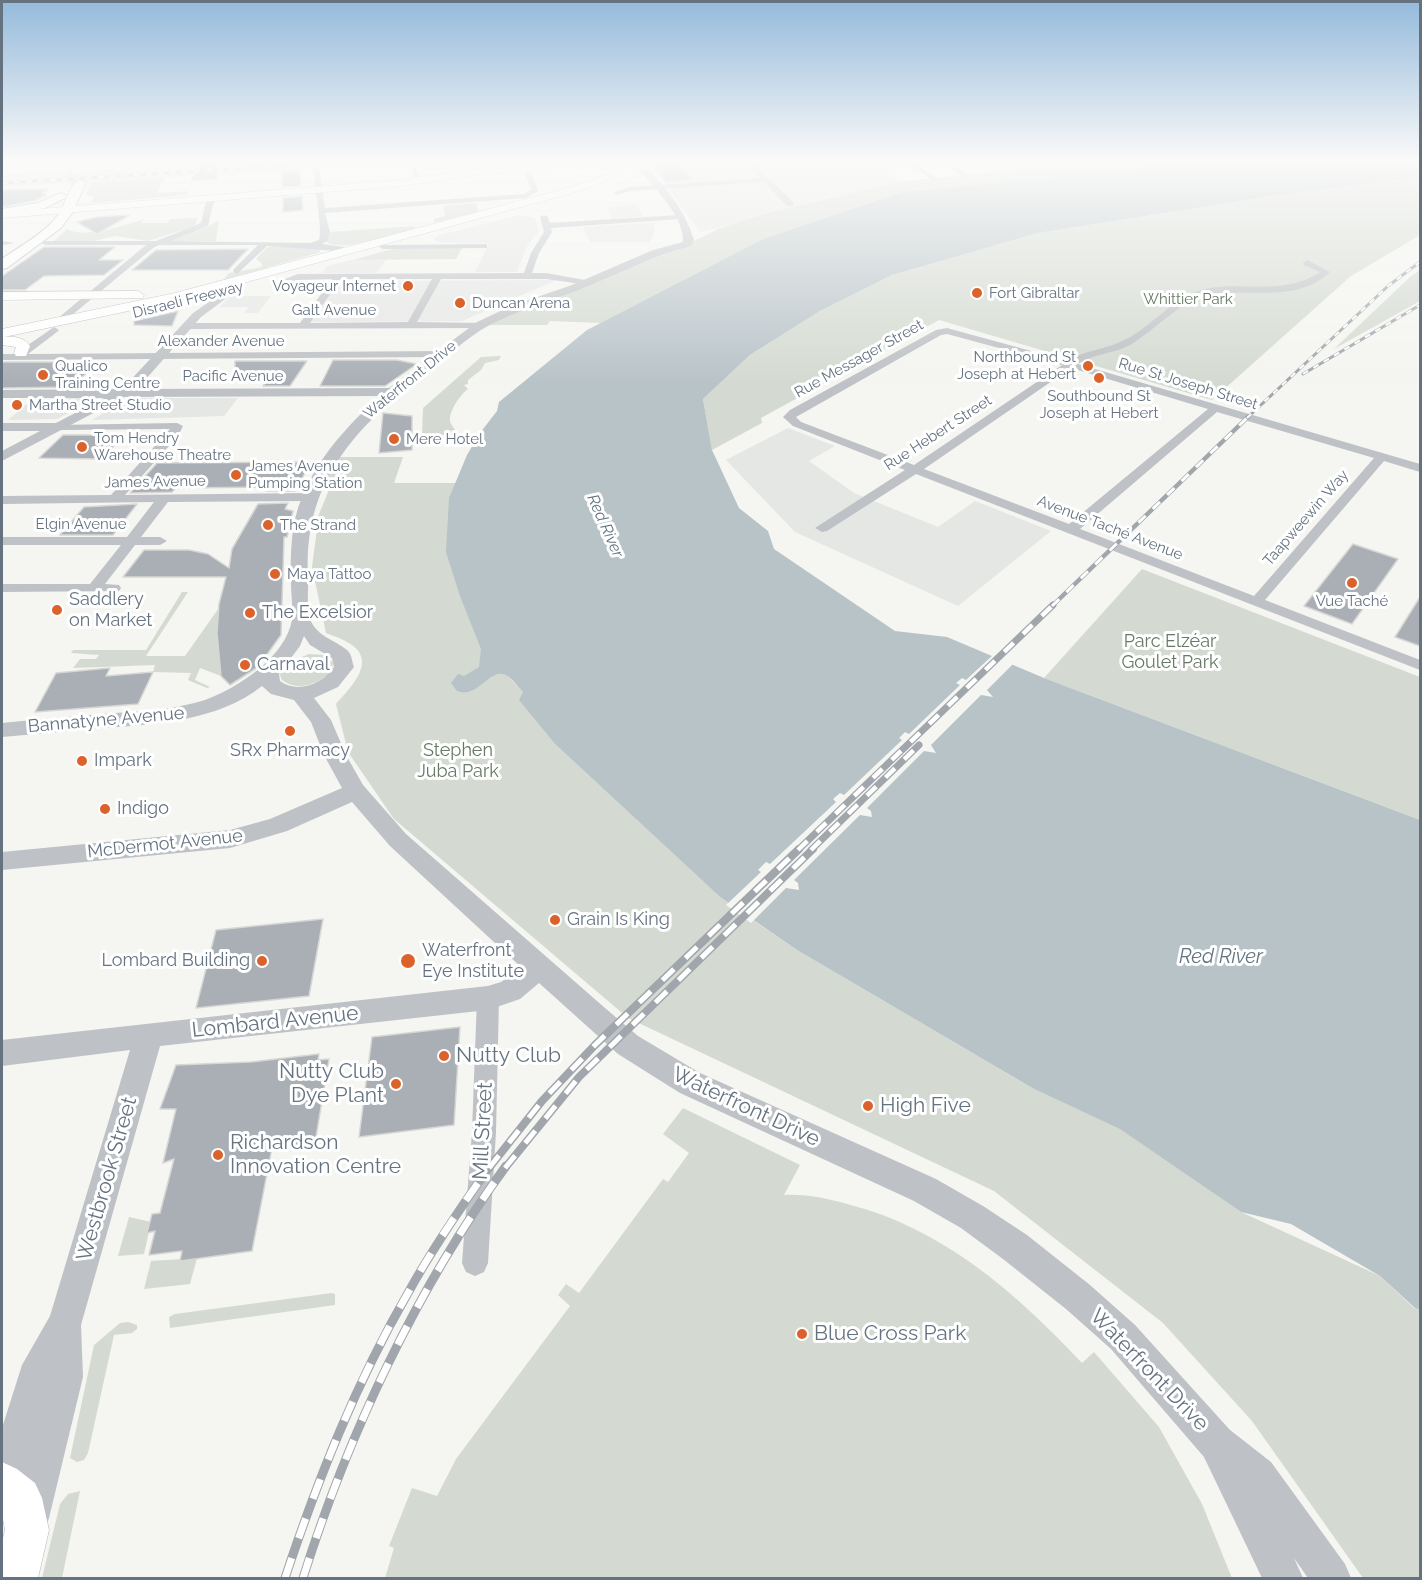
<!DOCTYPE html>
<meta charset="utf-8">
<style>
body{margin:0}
#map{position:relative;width:1422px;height:1580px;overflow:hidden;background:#f5f5f1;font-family:Raleway,sans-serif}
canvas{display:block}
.frame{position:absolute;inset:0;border:3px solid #657381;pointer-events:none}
</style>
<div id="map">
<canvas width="1422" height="1580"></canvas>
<div class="frame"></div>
</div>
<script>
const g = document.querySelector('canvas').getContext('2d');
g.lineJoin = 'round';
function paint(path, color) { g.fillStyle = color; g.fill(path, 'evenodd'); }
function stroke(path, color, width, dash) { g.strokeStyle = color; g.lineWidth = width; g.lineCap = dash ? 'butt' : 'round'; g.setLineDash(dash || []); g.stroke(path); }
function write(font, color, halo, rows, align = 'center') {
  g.font = font + ' Raleway,sans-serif'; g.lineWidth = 6; g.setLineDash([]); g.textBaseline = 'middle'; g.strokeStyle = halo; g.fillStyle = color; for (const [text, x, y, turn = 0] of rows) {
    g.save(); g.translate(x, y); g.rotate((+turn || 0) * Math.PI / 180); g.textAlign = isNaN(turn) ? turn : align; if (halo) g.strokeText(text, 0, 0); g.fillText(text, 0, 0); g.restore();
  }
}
paint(new Path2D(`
 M 229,163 L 338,163 L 326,164 L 326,168 L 2,187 L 2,174 L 52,171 L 63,173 Z
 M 653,163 L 888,163 L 877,164 L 903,183 L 824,199 L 771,212 L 745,222 L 700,232 L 650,165 Z
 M 952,163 L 1090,163 L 994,172 L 984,166 L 959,168 Z
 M 636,204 L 643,216 L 612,219 L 606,207 Z
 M 519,215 L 535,218 L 539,231 L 526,248 L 517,272 L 475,272 L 489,243 L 443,243 L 433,240 L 437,236 Z
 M 653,223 L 655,231 L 650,242 L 590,242 L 583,227 Z
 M 351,260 L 386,260 L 377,273 L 322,273 L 327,266 Z
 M 557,280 L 462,321 L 311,322 L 340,281 Z
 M 232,295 L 238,296 L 271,296 L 258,313 L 244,313 L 249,307 L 219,307 Z
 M 98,398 L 57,419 L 8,420 L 33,399 Z
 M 129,398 L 238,398 L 224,416 L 92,420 Z
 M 788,428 L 835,446 L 809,461 L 854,493 L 938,527 L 975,501 L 1051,531 L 958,606 L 795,532 L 726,460 Z`), '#e5e7e5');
paint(new Path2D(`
 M 1090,163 L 1170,163 L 1079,175 L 901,192 L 763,239 L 601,323 L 550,321 L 547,325 L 490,325 L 516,310 L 676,250 L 718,229 L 771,212 L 904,181 Z
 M 1420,177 L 1420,235 L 1351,276 L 1212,400 L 939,320 L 761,418 L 762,423 L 712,450 L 703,399 L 750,355 L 820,311 L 892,275 L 1038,233 L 1285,194 Z
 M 165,178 L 157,193 L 188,191 L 187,195 L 92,203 L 94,196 L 86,195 L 91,182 Z
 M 476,203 L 478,212 L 434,223 L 434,219 L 445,216 L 443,206 Z
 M 197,218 L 195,226 L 148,241 L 115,236 L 94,241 L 54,241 L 67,229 C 85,239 126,225 144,219 L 141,223 L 167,223 L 171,219 Z
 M 219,220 L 216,241 L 170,241 L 207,227 Z
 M 415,226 L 415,228 C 396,234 340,254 325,241 L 329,232 Z
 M 273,246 L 318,249 L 321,252 L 223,280 L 229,273 L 262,267 L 262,264 L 256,259 L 266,248 Z
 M 395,248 L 462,248 L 456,259 L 353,260 Z
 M 1420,270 L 1420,301 L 1334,349 L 1410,277 Z
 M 501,356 L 499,360 L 485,363 L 481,370 L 468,380 L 468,384 L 464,385 L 468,389 C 460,395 449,411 450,421 C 451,426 456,430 459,434 L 453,436 L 422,435 L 423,408 L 481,357 Z
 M 338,457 L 403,457 L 394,483 L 456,483 L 507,675 L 523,692 L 556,745 L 720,897 L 741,912 L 797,950 L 1034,1089 L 1121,1129 L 1241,1212 L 1380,1276 L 1414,1308 L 1420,1310 L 1420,1578 L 1363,1578 L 1252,1421 L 1163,1323 L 994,1191 L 628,1018 L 394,819 L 348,752 L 336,704 C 349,689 377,663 352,645 C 345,640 334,636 326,633 L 312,567 L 319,514 L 331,485 L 325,482 Z
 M 1142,569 L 1420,677 L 1420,820 L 1044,678 Z
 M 182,592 L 188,592 L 146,656 L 185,656 L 221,605 L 217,633 L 221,676 L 200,668 L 195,680 L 210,687 L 207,688 L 188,680 L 191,673 L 153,672 L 155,665 L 73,668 L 80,659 L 96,659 L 99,655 L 71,653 L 73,650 L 146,650 Z
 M 309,654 L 324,655 L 333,662 L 332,672 C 318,683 299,693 282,680 L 280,675 L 285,664 Z
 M 683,1108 L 800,1165 L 784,1195 C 807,1194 825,1198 847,1204 C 943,1228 1016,1293 1082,1363 L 1094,1352 L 1159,1427 L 1202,1504 L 1232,1578 L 385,1578 L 394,1548 L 389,1546 L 412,1488 L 437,1496 L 456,1459 L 570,1306 L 558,1295 L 566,1284 L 579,1293 L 663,1179 L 668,1182 L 689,1153 L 663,1134 Z
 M 129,1217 L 151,1222 L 144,1254 L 118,1256 Z
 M 197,1258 L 190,1284 L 144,1289 L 151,1261 Z
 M 332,1293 L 335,1294 L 335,1305 L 170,1328 L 169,1317 L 175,1314 Z
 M 128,1322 L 137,1325 L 137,1329 L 132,1333 L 114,1335 L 88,1453 L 84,1460 L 77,1462 L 70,1458 L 94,1345 L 120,1323 Z
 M 80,1491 L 62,1578 L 42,1578 L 60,1504 L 68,1494 Z`), '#d4dad1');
paint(new Path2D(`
 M 1175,163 L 1420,163 L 1420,177 L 1285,194 L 1038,233 L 892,275 L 820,311 L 750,355 L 703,399 L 712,450 L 739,508 L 768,531 L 774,549 L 895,631 L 947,637 L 1044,678 L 1420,820 L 1420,1310 L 1415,1308 L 1380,1276 L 1291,1224 L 1241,1212 L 1120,1129 L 1034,1089 L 797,950 L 720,897 L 556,745 L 519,700 L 523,692 C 518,687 512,678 506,675 C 489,667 479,699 457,691 L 451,683 L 458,674 L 464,676 L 479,667 L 481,649 L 460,596 L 446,552 L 449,498 L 467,455 L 480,433 L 497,411 L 499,402 L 587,330 L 763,239 L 901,192 L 1079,175 Z`), '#b8c3c8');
paint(new Path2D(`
 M 994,654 L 1015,662 L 987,690 L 993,697 L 981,695 L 931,745 L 936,753 L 924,751 L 867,808 L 871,811 L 872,817 L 860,815 L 794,880 L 798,883 L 799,890 L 786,888 L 751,923 L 726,905 L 761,872 L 758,870 L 766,862 L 770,864 L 836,802 L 833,799 L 840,793 L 844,795 L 902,740 L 899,738 L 905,732 L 909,734 L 960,685 L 956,683 L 962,678 L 966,680 Z`), '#f5f5f1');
const building = new Path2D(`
 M 199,163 L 217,163 L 217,179 L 191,181 Z
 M 652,163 L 677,163 L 692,180 L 666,182 Z
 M 300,170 L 301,186 L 282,187 L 282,171 Z
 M 49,189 L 42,193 L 47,195 L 34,201 L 2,207 L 2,190 Z
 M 302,196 L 303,210 L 283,212 L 283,198 Z
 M 130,215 L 97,234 L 77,222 L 97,217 Z
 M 44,247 L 115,247 L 99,260 L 123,260 L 104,275 L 44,276 L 25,290 L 2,290 L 2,276 Z
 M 248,249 L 228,270 L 132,270 L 156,250 Z
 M 178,311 L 172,326 L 134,325 L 134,321 Z
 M 333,360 L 397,360 L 417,364 L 385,386 L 320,386 Z
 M 235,361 L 307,361 L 290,386 L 263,386 L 272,374 L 235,374 Z
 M 2,362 L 99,362 L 71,387 L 2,388 Z
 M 383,413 L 412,416 L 412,450 L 379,453 Z
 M 63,435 L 124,435 L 102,459 L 39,458 Z
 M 311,462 L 295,491 L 266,491 L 268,487 L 176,488 L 172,492 L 130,493 L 157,463 Z
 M 288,503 L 285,509 L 293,511 L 287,537 L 284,537 L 281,635 L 258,667 L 230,685 L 221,676 L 217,633 L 219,604 L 226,577 L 123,577 L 144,550 L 189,550 L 208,554 L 229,568 L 232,549 L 258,504 Z
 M 137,504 L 113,535 L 60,535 L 84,507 Z
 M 1353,544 L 1398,559 L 1352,624 L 1304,606 Z
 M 1420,597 L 1420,646 L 1395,637 Z
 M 110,668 L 106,676 L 153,672 L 138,704 L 35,712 L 56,673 Z
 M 323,919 L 309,996 L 196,1008 L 216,930 Z
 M 460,1027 L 454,1125 L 359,1137 L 372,1037 Z
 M 319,1054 L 318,1060 L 329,1059 L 315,1143 L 272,1148 L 252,1251 L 180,1261 L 182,1251 L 149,1255 L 155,1231 L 147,1233 L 152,1214 L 160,1213 L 174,1159 L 163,1163 L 176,1109 L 160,1109 L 176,1065 L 251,1062 Z`);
paint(building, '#a9afb5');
stroke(building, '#d6d6d4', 1.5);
stroke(new Path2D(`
 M 68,183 L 74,172`), '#d1d4d5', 12, [12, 6]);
const secondary = new Path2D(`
 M 577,163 L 626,163 L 621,166 L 485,174 L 401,186 L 2,218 L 2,212 L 401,180 L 485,168 Z
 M 630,163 L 641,163 L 624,174 L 583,190 L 181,300 L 4,337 C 14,336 24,337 30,346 L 26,356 L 16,356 L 14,353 L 16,347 L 2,345 L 2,329 L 175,293 L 575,186 L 618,170 Z
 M 138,291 L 144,295 L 143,298 L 2,300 L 2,292 Z
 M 2,1462 L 17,1469 L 35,1483 L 42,1498 L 49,1530 L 38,1578 L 2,1578 L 2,1542 L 5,1530 L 2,1514 Z`);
const primary = new Path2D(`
 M 80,180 L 86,183 L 72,213 L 61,228 L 7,268 L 2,269 L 2,259 C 20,246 45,233 58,215 C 65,206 69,184 80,180 Z
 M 61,193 L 67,196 L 65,198 L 45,208 L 6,216 L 2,214 L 2,209 L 38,203 Z`);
stroke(secondary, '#b0b5ba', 1);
stroke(primary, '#b1b5b9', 2);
paint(new Path2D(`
 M 746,163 L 753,163 L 793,202 L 793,206 L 787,206 L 764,182 L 630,191 L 617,195 L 613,193 L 629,187 L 760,178 Z
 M 908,163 L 915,163 L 937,179 L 932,180 Z
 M 943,163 L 950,163 L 969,176 L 964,177 Z
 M 410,164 L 415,165 L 421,182 L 416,181 Z
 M 316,167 L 319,169 L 325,208 L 524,194 L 531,190 L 523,169 L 526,167 L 529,169 L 539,191 L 526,198 L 325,213 L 330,232 L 327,241 L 322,244 L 352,248 L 352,252 L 267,246 L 237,274 L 233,271 L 234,269 L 258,245 L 159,245 L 153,248 L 60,325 L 52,323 L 146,245 L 45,245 L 41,243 L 42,241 L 156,241 L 201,223 L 207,197 L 211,195 L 215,197 L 208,226 L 171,241 L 310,243 L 319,240 C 323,231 314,183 313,169 Z
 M 544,215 L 548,217 L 550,223 L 679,215 L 683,217 L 679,219 L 551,228 L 552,232 L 539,253 L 532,273 L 546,273 L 585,280 L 589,283 L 588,285 L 546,279 L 441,279 L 417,322 L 484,323 L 486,325 L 481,328 L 187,329 L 182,326 L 187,323 L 300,323 L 332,279 L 298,280 L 286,283 L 282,280 L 298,274 L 524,273 L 531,253 L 544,232 L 540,217 ZM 341,279 L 432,279 L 408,322 L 310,323 Z
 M 2,241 L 15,243 L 2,245 Z
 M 487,244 L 487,248 L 484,248 L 383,249 L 379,247 L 383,245 Z
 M 1307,260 L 1330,272 C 1296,305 1244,286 1202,296 C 1183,301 1149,334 1130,345 C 1114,354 1094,353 1078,364 L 1420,464 L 1420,472 L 1384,461 L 1265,600 L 1420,660 L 1420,670 L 916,474 L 827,531 L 822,532 L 815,528 L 905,470 L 793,426 L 783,417 L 790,410 L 936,330 L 947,328 L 1068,361 C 1084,350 1103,350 1120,342 C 1147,331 1167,304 1193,293 C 1234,276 1277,300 1320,272 L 1304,265 L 1303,263 ZM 947,334 L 1062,365 L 914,465 L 801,422 L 796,417 L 941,335 ZM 1071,368 L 1208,409 L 1069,524 L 924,469 ZM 1217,412 L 1374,458 L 1254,596 L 1080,529 Z
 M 54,327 L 59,330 L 57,332 L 28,354 L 441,351 L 446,354 L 441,357 L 2,360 L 2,354 L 15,354 Z
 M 177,423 L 183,426 L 178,436 L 125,495 L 310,493 L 316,497 L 310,501 L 168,502 L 141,537 L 160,537 L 167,541 L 160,545 L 135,545 L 105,584 L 119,585 L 121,588 L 119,591 L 2,592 L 2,584 L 90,584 L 121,545 L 2,545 L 2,537 L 127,537 L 154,502 L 2,504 L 2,496 L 111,495 L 170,429 L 61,430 L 55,427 L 57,425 Z
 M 488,989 L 496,991 L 499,998 L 496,1132 L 488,1263 L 484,1272 L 475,1276 L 466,1272 L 462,1263 L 472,1132 L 477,998 L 480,991 Z`), '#bec1c5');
paint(new Path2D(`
 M 633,163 L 642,163 C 664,184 685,210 694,240 L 691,246 C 652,256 618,274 581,289 C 550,301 518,310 488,326 C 469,336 451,353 434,367 C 362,421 304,476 308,573 C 309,587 306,606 310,619 C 316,636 335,640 347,650 C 352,654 352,662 354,667 L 338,687 L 314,698 L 331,720 L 346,755 L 363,785 L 406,834 L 605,1008 L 638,1036 L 700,1073 L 936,1179 L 983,1206 L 1027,1235 L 1090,1285 L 1135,1325 L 1230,1430 L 1271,1462 L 1345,1564 L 1351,1578 L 1308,1578 L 1294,1558 L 1303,1578 L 1262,1578 L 1204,1457 L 1111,1349 L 1066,1309 L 1003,1259 L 961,1228 L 914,1201 L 680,1093 L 618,1054 L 539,983 L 520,999 L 488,1010 L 160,1046 L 81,1325 L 83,1377 L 49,1518 L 44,1532 L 30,1537 L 16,1532 L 11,1518 L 16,1498 L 2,1502 L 2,1428 L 22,1365 L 50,1316 L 130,1050 L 2,1066 L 2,1040 L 488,986 L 501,982 L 521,967 L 390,846 L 352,802 L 287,831 L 230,848 L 2,870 L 2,852 L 230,830 L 270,819 L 342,788 L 324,755 L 311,722 L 294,700 L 271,694 L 262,686 C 218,721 157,724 103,728 C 70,731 36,734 2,737 L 2,723 C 39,719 77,716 115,713 C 145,711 177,709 205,700 C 238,688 287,656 292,619 C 293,607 291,594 291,582 C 290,554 291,523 302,497 C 319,456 348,425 380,396 L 124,397 L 2,461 L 2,451 L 40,431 L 2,431 L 2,423 L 56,423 L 104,398 L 2,398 L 2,390 L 119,389 L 125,386 L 193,313 L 232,286 L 236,287 L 236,291 L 201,317 L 137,389 L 389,388 L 477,322 L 511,306 L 572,285 L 653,250 L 683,242 C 685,216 649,182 633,163 ZM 304,636 L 310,645 L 332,658 L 334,667 C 323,684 297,694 280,681 L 279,674 L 300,646 Z`), '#bec1c5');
paint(secondary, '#fff');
paint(primary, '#fff');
const railFar4 = new Path2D(`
 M 2,183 L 333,163
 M 1303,374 L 1420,305
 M 1247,418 L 1388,286 L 1420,262`);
const railFar3 = new Path2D(`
 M 1052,606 L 1248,417`);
const railFar2 = new Path2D(`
 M 798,850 L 1053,605
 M 811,850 L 919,745`);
const railFar1 = new Path2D(`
 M 489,1168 L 542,1101 L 595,1045 L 799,849
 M 505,1168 L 579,1077 L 813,849`);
const rail = new Path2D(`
 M 285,1578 C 318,1479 356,1383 408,1293 C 432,1249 461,1207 490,1166
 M 303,1578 C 348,1435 417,1288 506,1166`);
stroke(railFar4, '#a1a6ac', 3);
stroke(railFar3, '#a1a6ac', 4.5);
stroke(railFar2, '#a1a6ac', 7);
stroke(railFar1, '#a1a6ac', 8);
stroke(rail, '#a1a6ac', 9);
stroke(railFar4, '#fff', 2, [6]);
stroke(railFar3, '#fff', 3, [10]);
stroke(railFar2, '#fff', 4.5, [13]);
stroke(railFar1, '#fff', 5, [16]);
stroke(rail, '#fff', 7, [21]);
const secondaryBridge = new Path2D(`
 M 629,173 L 645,163`);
stroke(secondaryBridge, '#b0b5ba', 11, []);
stroke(secondaryBridge, '#fff', 10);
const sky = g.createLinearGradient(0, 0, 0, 384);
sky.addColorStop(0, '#95badb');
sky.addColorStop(0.42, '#fafaf9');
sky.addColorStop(1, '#fafaf900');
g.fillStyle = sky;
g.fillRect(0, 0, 1422, 384);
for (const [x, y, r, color] of [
 [408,286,6,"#dc622b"],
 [977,293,6,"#dc622b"],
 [460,303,6,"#dc622b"],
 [1088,366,6,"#dc622b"],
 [43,375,6,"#dc622b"],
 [1099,378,6,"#dc622b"],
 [17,405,6,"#dc622b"],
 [394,439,6,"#dc622b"],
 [82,447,6,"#dc622b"],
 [236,475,6,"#dc622b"],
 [268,525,6,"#dc622b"],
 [275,574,6,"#dc622b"],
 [1352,583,6,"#dc622b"],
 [57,610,6,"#dc622b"],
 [250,613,6,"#dc622b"],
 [245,665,6,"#dc622b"],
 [290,731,6,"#dc622b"],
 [82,761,6,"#dc622b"],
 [105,809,6,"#dc622b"],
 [555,920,6,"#dc622b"],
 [262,961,6,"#dc622b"],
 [408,961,8,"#dc622b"],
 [444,1056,6,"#dc622b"],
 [396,1084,6,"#dc622b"],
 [868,1106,6,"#dc622b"],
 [218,1155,6,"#dc622b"],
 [802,1334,6,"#dc622b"]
]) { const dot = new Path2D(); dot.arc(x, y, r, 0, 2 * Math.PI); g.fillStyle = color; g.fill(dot); stroke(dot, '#fff', 2); }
write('15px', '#657381', '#fff', [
 ["Voyageur Internet",396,286,"right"],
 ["Fort Gibraltar",989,293],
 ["Duncan Arena",472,303],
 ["Northbound St",1076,357,"right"],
 ["Joseph at Hebert",1076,374,"right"],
 ["Qualico",55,366],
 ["Training Centre",55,383],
 ["Southbound St",1099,396,"center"],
 ["Joseph at Hebert",1099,413,"center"],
 ["Martha Street Studio",29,405],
 ["Tom Hendry",94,438],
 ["Warehouse Theatre",94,455],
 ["Mere Hotel",406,439],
 ["James Avenue",248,466],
 ["Pumping Station",248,483],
 ["The Strand",280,525],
 ["Maya Tattoo",287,574],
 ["Vue Taché",1352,601,"center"]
], 'left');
write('15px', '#667964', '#fff', [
 ["Whittier Park",1188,299]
]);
write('15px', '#657381', '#fff', [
 ["Disraeli Freeway",188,300,-14],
 ["Galt Avenue",334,310],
 ["Alexander Avenue",221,341],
 ["Rue Messager Street",859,359,-29],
 ["Pacific Avenue",233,376],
 ["Waterfront Drive",410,380,-39],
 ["Rue St Joseph Street",1188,384,17],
 ["Rue Hebert Street",938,433,-33],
 ["James Avenue",155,482,-1],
 ["Taapweewin Way",1306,518,-49],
 ["Elgin Avenue",81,524],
 ["Avenue Taché Avenue",1110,528,21]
]);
write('italic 16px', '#61747f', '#fff', [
 ["Red River",605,526,66]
]);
write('18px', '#657381', '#fff', [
 ["Saddlery",69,600],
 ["on Market",69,621],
 ["The Excelsior",262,613],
 ["Carnaval",257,665],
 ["SRx Pharmacy",290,751,"center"],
 ["Impark",94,761],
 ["Indigo",117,809],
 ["Grain Is King",567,920],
 ["Waterfront",422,951],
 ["Eye Institute",422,972],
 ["Lombard Building",250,961,"right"]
], 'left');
write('18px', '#667964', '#fff', [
 ["Parc Elzéar",1170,642],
 ["Goulet Park",1170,663],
 ["Stephen",458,751],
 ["Juba Park",458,772]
]);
write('18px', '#657381', '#fff', [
 ["Bannatyne Avenue",106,720,-5],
 ["McDermot Avenue",165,844,-6]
]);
write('italic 20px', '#61747f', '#fff', [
 ["Red River",1221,957]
]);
write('21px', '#657381', '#fff', [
 ["Lombard Avenue",275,1022,-6],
 ["Waterfront Drive",746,1107,25],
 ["Mill Street",483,1131,-87],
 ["Westbrook Street",107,1179,-74],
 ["Waterfront Drive",1149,1370,46]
]);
write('21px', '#657381', '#fff', [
 ["Nutty Club",456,1056],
 ["Nutty Club",384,1072,"right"],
 ["Dye Plant",384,1096,"right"],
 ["High Five",880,1106],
 ["Richardson",230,1143],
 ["Innovation Centre",230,1167],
 ["Blue Cross Park",814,1334]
], 'left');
</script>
